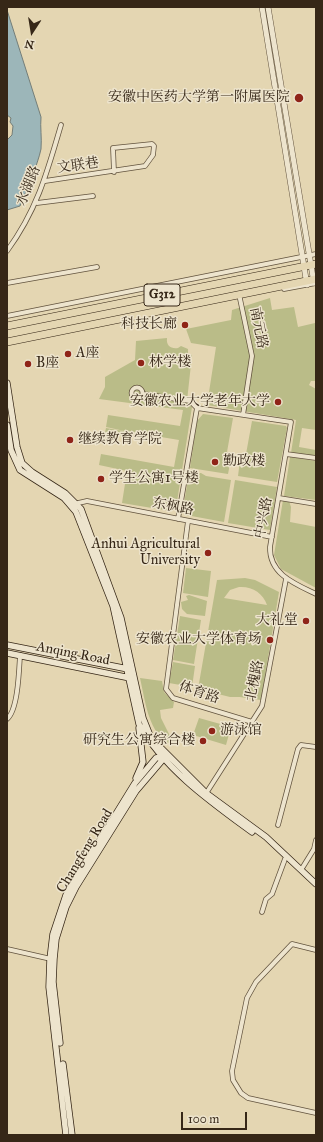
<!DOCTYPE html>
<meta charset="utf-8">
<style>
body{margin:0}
#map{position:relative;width:323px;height:1142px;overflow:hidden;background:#e4d6b2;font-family:"IM FELL Great Primer",serif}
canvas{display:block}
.frame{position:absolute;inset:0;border:8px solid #362717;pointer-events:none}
.north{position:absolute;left:12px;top:12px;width:40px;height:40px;-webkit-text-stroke:3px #ede4cd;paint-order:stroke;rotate:192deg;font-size:11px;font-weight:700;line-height:16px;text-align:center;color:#362717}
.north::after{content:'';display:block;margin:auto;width:14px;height:18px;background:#362717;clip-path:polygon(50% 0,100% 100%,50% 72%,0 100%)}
.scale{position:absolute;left:181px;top:1112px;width:66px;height:18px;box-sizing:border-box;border:2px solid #362717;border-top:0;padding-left:5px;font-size:12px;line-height:14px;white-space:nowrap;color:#362717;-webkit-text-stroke:3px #ede4cd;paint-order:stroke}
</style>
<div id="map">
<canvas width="323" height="1142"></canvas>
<div class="frame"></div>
<div class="north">N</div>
<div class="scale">100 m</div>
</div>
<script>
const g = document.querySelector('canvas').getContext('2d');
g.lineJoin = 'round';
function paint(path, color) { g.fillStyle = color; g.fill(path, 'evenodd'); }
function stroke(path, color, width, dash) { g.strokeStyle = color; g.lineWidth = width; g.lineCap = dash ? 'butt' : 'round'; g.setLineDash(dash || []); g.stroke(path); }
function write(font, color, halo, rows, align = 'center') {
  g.font = font + ' "IM FELL Great Primer","Noto Serif SC",serif'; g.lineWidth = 3; g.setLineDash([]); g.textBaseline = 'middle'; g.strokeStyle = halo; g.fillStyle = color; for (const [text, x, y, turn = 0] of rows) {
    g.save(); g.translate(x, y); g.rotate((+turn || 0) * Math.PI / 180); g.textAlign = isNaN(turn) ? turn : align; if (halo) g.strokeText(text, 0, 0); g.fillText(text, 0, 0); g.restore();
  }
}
paint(new Path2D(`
 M 270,298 L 272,310 L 294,307 L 298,327 L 315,323 L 316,381 L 311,381 L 309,385 L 316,389 L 316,430 L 302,428 L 299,447 L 316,450 L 316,457 L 291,453 L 296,420 L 207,405 L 216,347 L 191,343 L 186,329 L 231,320 L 232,310 Z
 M 167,338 C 166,346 171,349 178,348 L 181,346 L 188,349 L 188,354 L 192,355 L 187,401 L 192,407 L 176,508 L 170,511 L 122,503 L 127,471 L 99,465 L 101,454 L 174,467 L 179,440 L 131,432 L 129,437 L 112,435 L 109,438 L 104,437 L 106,428 L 129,432 L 106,427 L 108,415 L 180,426 L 183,410 L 99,399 L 105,387 L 105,377 L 135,360 L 136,341 Z
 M 203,414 L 233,418 L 227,452 L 232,453 L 228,474 L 190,468 L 197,421 Z
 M 252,421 L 286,426 L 287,428 L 277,482 L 238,476 L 241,453 L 246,454 Z
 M 290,457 L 316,461 L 316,500 L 284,496 Z
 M 189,473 L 201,473 L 206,476 L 231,480 L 224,522 L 186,515 L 183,510 Z
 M 235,480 L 277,487 L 270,530 L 228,523 Z
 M 283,500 L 289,501 L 291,507 L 290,522 L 316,527 L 316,588 L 281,569 L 274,555 Z
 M 186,568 L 211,571 L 208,597 L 183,593 Z
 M 245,578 L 255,580 L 279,592 L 261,700 L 240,697 L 230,697 L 198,689 L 217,580 ZM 239,587 C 252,586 263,593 267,605 L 224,598 L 230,590 Z
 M 189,595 L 207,601 L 205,616 L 187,614 L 182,609 L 181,602 L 188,600 L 186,596 Z
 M 180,616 L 201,620 L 194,664 L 173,660 Z
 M 173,662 L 195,666 L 192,687 L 169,683 Z
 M 140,678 L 162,681 L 164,692 L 174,702 L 173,708 L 160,710 L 161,718 L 172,740 L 166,745 C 147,723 146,705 140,678 Z
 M 199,718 L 231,727 L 226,745 L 193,735 Z`), '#babc88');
const water = new Path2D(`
 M 7,10 L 41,117 C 40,127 42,138 41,149 C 38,164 26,191 20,206 L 7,210 L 7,140 L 12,135 L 13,126 L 10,122 L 11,118 L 7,115 Z`);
paint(water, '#9cb6b9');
stroke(water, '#737d78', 1);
const minor = new Path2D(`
 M 45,181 L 145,166 L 153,155 L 154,146 L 152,144 L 113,148 L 114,172
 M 37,203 L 93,196
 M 7,251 C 37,210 47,173 61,125
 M 7,283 L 97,267
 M 284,289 L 316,283
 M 239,294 L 252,356 L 243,415
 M 7,316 L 316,254
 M131.5 393a5.5 5.5 0 1 1 11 0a5.5 5.5 0 1 1-11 0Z
 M 143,394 L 190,401 L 197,408 L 291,422 L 270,547 C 269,574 295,584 316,594
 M 286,454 L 316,458
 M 279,498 L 316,504
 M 74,504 L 87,501 L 272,537
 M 178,519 L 197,408
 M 188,521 L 166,689 L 173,698 L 252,722
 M 7,719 C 18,710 19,671 20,655
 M 205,795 L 262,706 L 286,579
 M 278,825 L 298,749 L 301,745 L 316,747
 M 301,870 L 314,849 L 316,840
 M 262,912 L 266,899 L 272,894 L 285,859
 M 7,949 L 51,959
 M 316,950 L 292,944 L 256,982 L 247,998 L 232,1071 L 233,1080 L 241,1093 L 248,1098 L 316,1113`);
const tertiary = new Path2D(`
 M 262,7 L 307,285
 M 268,7 L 314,283`);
const secondary = new Path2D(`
 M 7,383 L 17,447 L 22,463 L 32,472 L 65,493 L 81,509 L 121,618 L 143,718 L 151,738 L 206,793 L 266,837 L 316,884
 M 7,425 L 11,450 L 20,470 L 64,498 L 76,512 L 113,606 L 139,724 C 164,769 211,802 252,832
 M 7,645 L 128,669
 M 7,653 L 130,678
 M 136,778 L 143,762 L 139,728
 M 60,1043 L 53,982 L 54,959 L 56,939 L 66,907 L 76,887 L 136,791 L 165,757
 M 63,1064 L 72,1135
 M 66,1135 L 49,987 L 50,959 L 53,934 L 66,895 L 135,783 L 156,758 L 164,756`);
const trunk = new Path2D(`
 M 7,326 L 316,264
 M 7,342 L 316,279`);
stroke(minor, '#62533e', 5.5);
stroke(tertiary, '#62533e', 6);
stroke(secondary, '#362717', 7);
stroke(trunk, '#362717', 8);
stroke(minor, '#ede4cd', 4);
stroke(tertiary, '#ede4cd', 5);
stroke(secondary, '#ede4cd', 5.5);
stroke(trunk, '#e4d6b2', 7);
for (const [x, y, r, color] of [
 [299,98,5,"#8f2418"],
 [185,325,4,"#8f2418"],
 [68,354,4,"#8f2418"],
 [141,363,4,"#8f2418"],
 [28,364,4,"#8f2418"],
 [278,402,4,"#8f2418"],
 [70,440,4,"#8f2418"],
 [215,462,4,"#8f2418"],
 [101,479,4,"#8f2418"],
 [208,553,4,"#8f2418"],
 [306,621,4,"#8f2418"],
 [270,640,4,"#8f2418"],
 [212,731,4,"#8f2418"],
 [203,741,4,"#8f2418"]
]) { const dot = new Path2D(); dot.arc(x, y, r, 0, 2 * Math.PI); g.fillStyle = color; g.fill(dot); stroke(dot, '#ede4cd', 1.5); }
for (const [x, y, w] of [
 [162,295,36]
]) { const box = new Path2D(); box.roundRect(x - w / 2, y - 11, w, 22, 3); g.fillStyle = '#ede4cd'; g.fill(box); stroke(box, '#362717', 1); }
write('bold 13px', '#362717', null, [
 ["G312",162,295]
]);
write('14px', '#362717', '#ede4cd', [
 ["安徽中医药大学第一附属医院",290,98],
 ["科技长廊",177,325],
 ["A座",76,354,"left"],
 ["林学楼",149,363,"left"],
 ["B座",36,364,"left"],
 ["安徽农业大学老年大学",270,402],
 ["继续教育学院",78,440,"left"],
 ["勤政楼",223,462,"left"],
 ["学生公寓1号楼",109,479,"left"],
 ["Anhui Agricultural",200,545],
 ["University",200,561],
 ["大礼堂",298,621],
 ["安徽农业大学体育场",262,640],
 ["游泳馆",220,731,"left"],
 ["研究生公寓综合楼",195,741]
], 'right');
write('14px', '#362717', '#ede4cd', [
 ["文联巷",78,166,-8],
 ["水湖路",29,186,-68],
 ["南元路",258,328,79],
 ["东枫路",173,507,11],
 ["中兴路",264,518,-79],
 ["Anqing Road",73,654,11],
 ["北槐路",255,681,-78],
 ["体育路",199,693,19],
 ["Changfeng Road",85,851,-59]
]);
</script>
